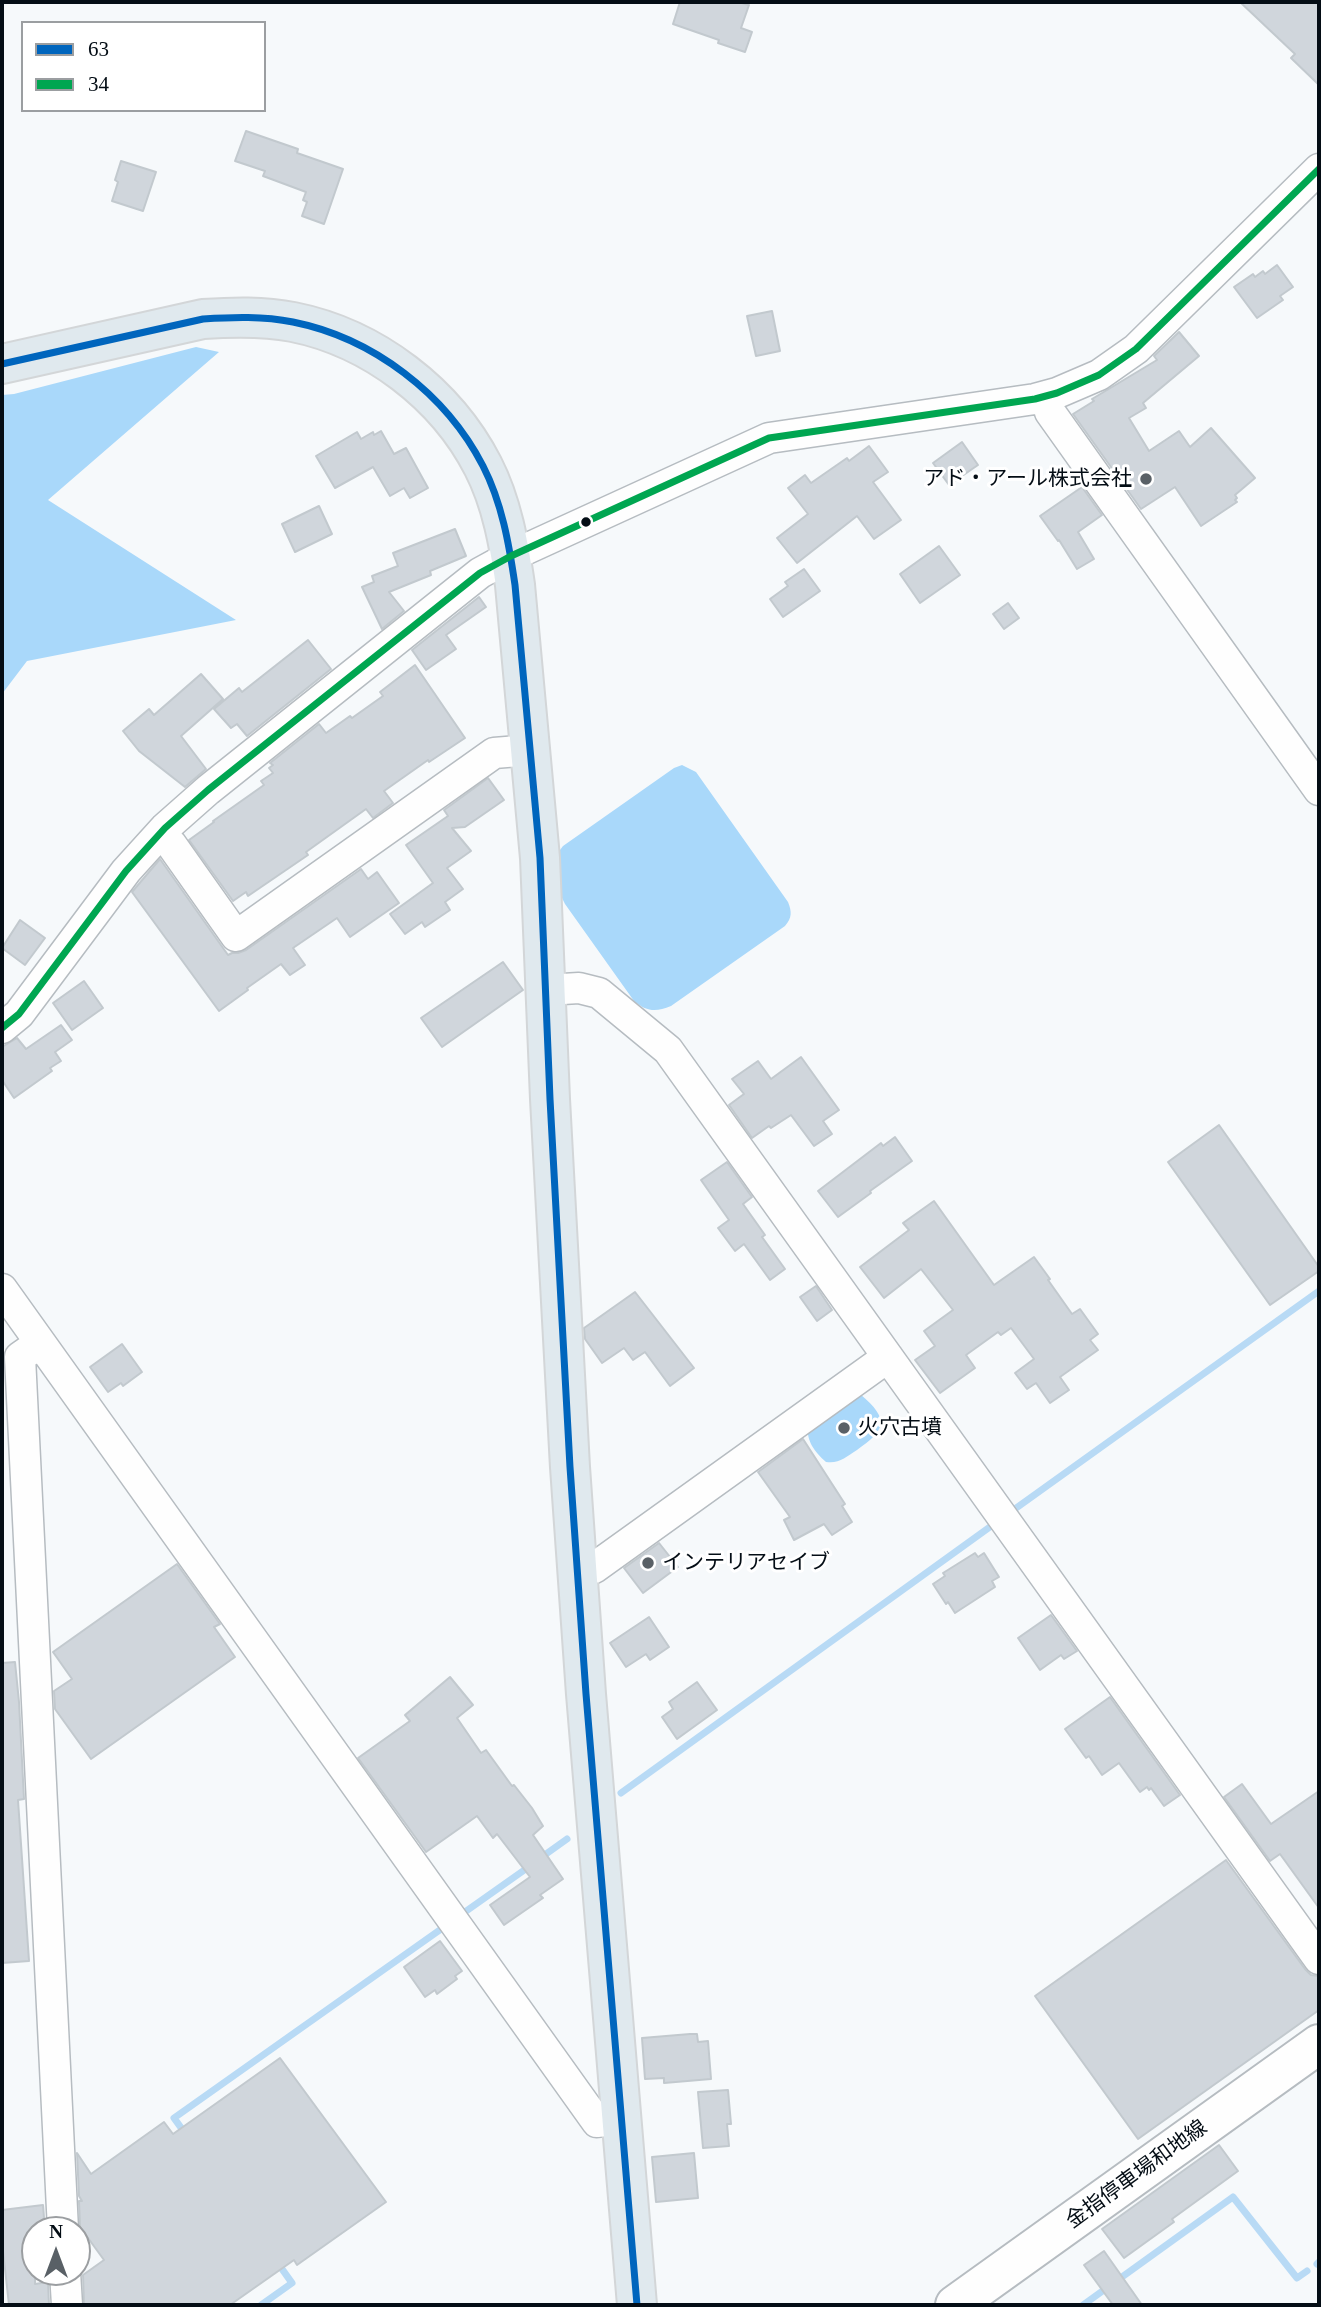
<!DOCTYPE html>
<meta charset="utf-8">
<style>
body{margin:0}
#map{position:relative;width:1321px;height:2307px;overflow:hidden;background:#f6f9fb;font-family:"Times New Roman",serif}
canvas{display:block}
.frame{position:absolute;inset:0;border:4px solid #040d15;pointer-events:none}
.legend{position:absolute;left:21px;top:21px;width:245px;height:91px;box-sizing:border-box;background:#fff;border:2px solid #9b9ea1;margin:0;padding:9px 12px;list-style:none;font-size:21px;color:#040d15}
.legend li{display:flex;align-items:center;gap:14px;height:35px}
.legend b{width:35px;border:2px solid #9b9ea1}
.north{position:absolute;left:21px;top:2216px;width:70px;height:70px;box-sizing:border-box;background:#fff;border:2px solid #9b9ea1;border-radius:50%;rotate:0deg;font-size:19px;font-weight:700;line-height:28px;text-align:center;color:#040d15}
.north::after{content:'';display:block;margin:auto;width:24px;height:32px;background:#596066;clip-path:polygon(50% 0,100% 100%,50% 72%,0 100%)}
</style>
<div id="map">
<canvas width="1321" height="2307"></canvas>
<div class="frame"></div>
<ul class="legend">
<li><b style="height:9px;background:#0065bd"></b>63</li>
<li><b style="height:9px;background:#00a651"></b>34</li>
</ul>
<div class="north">N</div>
</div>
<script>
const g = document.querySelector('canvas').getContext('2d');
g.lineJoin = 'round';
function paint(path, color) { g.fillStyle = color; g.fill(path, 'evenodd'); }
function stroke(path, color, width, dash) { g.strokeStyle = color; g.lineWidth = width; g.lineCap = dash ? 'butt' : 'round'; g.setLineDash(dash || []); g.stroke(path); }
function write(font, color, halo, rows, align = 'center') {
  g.font = font + ' "Times New Roman","Noto Sans JP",serif'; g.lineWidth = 6; g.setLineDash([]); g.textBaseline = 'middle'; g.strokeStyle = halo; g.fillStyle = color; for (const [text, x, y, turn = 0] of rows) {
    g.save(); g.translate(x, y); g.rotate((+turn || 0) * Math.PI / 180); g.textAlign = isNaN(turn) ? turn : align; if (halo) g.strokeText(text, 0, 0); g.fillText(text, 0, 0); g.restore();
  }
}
paint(new Path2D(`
 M 196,347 L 219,352 L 48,500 L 236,620 L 27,661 L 2,694 L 2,395 L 14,394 Z
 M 682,765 L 696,772 L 788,902 C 792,912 792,918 785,926 L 671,1006 C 656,1012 647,1012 634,1001 L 565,904 L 561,896 L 557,854 L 563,846 L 674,768 Z
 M 860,1394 C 891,1420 885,1430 857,1450 C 846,1457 839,1464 826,1462 C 815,1452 806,1441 808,1426 Z`), '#a9d8fa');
stroke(new Path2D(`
 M 1012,1511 L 1319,1291
 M 621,1793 L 994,1524
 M 539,1859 L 567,1839
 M 462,1914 L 530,1866
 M 187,2136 L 174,2118 L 444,1927
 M 1317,2264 L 1319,2262
 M 261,2305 L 292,2283 L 277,2262
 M 1083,2305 L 1233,2197 L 1297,2278 L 1307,2271`), '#b8daf5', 7);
const building = new Path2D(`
 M 680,2 L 738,2 L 749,5 L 741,28 L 752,32 L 745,52 L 718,43 L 719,40 L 673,24 Z
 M 1240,2 L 1319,2 L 1319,85 L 1291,58 L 1295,54 Z
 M 246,131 L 298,149 L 297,153 L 343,169 L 324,224 L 302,216 L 307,202 L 303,200 L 306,192 L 263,176 L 265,171 L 235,161 Z
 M 121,161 L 156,172 L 143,211 L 112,201 L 118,182 L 115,180 Z
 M 1277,265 L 1293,287 L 1280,296 L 1283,300 L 1257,318 L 1234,287 L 1253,274 L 1255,277 L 1263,271 L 1265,274 Z
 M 772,311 L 780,351 L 756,356 L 747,316 Z
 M 1179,332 L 1199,356 L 1143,403 L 1146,408 L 1129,418 L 1149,451 L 1179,431 L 1190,447 L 1211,428 L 1255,478 L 1235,495 L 1237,498 L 1235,500 L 1237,502 L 1201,526 L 1175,487 L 1141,509 L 1073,414 L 1094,401 L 1092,399 L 1157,360 L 1154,356 Z
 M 381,431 L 394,454 L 406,448 L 428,488 L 410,498 L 404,488 L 390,496 L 373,467 L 335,488 L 316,456 L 357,432 L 361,439 L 373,432 L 374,435 Z
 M 962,442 L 978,465 L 949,485 L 933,463 Z
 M 869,446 L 888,472 L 873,482 L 901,520 L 874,539 L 857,516 L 797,563 L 777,538 L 808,514 L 788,488 L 805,475 L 811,483 L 847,458 L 849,461 Z
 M 1082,487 L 1102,515 L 1078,532 L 1094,559 L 1077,569 L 1059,540 L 1058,541 L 1040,516 Z
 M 319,506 L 332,534 L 295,552 L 282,524 Z
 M 455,529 L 466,556 L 430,571 L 431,575 L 389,592 L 404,611 L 382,629 L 362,587 L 374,582 L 372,576 L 398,566 L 393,553 Z
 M 939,546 L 960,575 L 920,603 L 900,574 Z
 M 804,569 L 820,591 L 783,617 L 770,599 L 788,586 L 785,582 Z
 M 479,597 L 486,607 L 446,635 L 456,649 L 426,670 L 412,650 Z
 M 1008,603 L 1019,618 L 1004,629 L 993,614 Z
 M 308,640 L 331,669 L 247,736 L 237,724 L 231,728 L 214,709 L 239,688 L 242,692 Z
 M 415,665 L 465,738 L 429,762 L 428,760 L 384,791 L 393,803 L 373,818 L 366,809 L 306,852 L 308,855 L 248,896 L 246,892 L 233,901 L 189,840 L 214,822 L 213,821 L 264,785 L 261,781 L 273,773 L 269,768 L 273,765 L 270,763 L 319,724 L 326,733 L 350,716 L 352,718 L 383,696 L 380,692 Z
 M 201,674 L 223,699 L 181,736 L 206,769 L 185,787 L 139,751 L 123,731 L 149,709 L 154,715 Z
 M 488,778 L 504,800 L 465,827 L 452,828 L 471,851 L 447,868 L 463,889 L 445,902 L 450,910 L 425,927 L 422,922 L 405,934 L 390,914 L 433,883 L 406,845 L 448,816 L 444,810 Z
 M 160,859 L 228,955 L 232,953 L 238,953 L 246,950 L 361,869 L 368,879 L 377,872 L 399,903 L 350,937 L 337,918 L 293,948 L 305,965 L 290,975 L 281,964 L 247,988 L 248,990 L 219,1011 L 132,892 Z
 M 20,920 L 45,938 L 25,965 L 2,948 Z
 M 503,962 L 523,990 L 442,1047 L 421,1018 Z
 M 84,981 L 103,1008 L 72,1030 L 53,1003 Z
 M 61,1025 L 72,1040 L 55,1052 L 61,1061 L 50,1068 L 52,1071 L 14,1098 L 2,1080 L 2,1047 L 17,1038 L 26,1049 Z
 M 801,1057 L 839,1110 L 823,1121 L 832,1134 L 814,1146 L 791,1115 L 771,1128 L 769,1126 L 752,1138 L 729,1105 L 744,1094 L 732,1079 L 758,1061 L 771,1079 Z
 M 1219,1125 L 1319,1267 L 1319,1271 L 1270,1305 L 1168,1162 Z
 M 895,1137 L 912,1161 L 870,1191 L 871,1193 L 838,1217 L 818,1191 L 881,1143 L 883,1146 Z
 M 727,1162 L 752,1197 L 743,1204 L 765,1235 L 762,1237 L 785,1269 L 770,1280 L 744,1244 L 735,1251 L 718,1228 L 729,1220 L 701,1180 Z
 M 934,1201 L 994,1285 L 1034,1257 L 1050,1279 L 1048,1280 L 1072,1314 L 1080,1309 L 1098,1334 L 1090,1340 L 1098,1350 L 1060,1377 L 1069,1390 L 1050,1403 L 1036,1383 L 1027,1389 L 1015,1373 L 1034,1359 L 1011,1328 L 1001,1335 L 998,1332 L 966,1355 L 975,1368 L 940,1393 L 915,1360 L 935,1346 L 924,1331 L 953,1310 L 921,1269 L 884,1298 L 860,1267 L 909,1230 L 903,1223 Z
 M 816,1286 L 832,1310 L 817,1321 L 800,1297 Z
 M 635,1292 L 694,1368 L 670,1386 L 645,1352 L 633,1360 L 624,1348 L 602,1363 L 585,1339 L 584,1328 Z
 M 122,1344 L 142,1372 L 123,1386 L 121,1383 L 108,1392 L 90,1367 Z
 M 803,1439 L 845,1504 L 842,1506 L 852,1522 L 832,1535 L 824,1524 L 794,1540 L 784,1520 L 790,1517 L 758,1472 Z
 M 659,1543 L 678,1567 L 643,1593 L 624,1568 Z
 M 975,1553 L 978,1557 L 984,1553 L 999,1577 L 992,1581 L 995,1587 L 955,1613 L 948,1602 L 946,1604 L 933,1584 L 945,1576 L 943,1573 Z
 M 177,1564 L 220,1624 L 214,1627 L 235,1657 L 91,1759 L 55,1709 L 54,1691 L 72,1679 L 53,1652 Z
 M 1051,1615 L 1077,1651 L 1064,1659 L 1061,1655 L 1040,1670 L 1018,1638 Z
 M 649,1617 L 669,1647 L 650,1660 L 646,1654 L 626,1667 L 610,1643 Z
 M 15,1662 L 19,1702 L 24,1799 L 18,1800 L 29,1961 L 2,1963 L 2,1663 Z
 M 450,1677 L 473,1705 L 457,1718 L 481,1753 L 486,1750 L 512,1786 L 514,1785 L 532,1808 L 543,1826 L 533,1835 L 563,1879 L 540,1895 L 543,1898 L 504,1925 L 490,1905 L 530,1877 L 497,1834 L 493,1838 L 477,1816 L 426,1852 L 358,1758 L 410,1721 L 405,1715 Z
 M 697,1682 L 717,1710 L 677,1739 L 662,1717 L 673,1709 L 669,1702 Z
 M 1110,1697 L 1180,1795 L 1164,1806 L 1151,1788 L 1149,1790 L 1147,1787 L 1140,1792 L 1119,1763 L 1102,1775 L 1089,1756 L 1086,1758 L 1065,1729 Z
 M 1242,1784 L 1271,1824 L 1319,1791 L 1319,1908 L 1280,1854 L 1270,1861 L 1224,1797 Z
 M 1226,1860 L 1305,1969 L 1311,1975 L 1319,1976 L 1319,2010 L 1138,2139 L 1035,1996 Z
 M 440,1941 L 462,1971 L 455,1976 L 457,1979 L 437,1994 L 435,1990 L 425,1997 L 404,1967 Z
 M 690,2034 L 697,2034 L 698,2042 L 708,2041 L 711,2079 L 664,2083 L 664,2078 L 645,2079 L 642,2038 Z
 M 280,2058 L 386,2202 L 297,2265 L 294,2260 L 230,2305 L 84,2305 L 83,2275 L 104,2260 L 80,2227 L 79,2201 L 82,2201 L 79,2196 L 77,2153 L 91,2174 L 164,2122 L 173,2134 Z
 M 728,2090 L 731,2124 L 727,2124 L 729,2146 L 703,2148 L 698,2092 Z
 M 1219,2145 L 1238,2171 L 1172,2219 L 1174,2222 L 1124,2258 L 1102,2229 Z
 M 694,2153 L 698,2198 L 656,2202 L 652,2157 Z
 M 43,2205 L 45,2230 L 35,2230 L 35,2284 L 48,2282 L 49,2305 L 9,2305 L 2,2242 L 2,2210 Z
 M 1104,2251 L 1142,2305 L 1113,2305 L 1084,2265 Z`);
paint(building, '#d0d6dc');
stroke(building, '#c2c9ce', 2);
const street = new Path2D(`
 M 1046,396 L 1050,412 L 1319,790
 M 160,834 L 171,844 L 236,936 L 494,753 L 531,750
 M 546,990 L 579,988 L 599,993 L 668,1050 L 1319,1959
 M 2,1028 L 19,1014 L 126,871 L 165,828 L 208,790 L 480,573 L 511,556 L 769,438 L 1035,399 L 1057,393 L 1099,375 L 1136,349 L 1319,169
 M 2,1289 L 597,2122 L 621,2119
 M 40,1343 L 20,1357 L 63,2230
 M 577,1569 L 594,1568 L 888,1357
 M 65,2272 L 67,2305`);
const secondary = new Path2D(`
 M 955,2305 L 1319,2044`);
const primary = new Path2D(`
 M 2,364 L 203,319 C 233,317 263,316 293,322 C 373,338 446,394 483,466 C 502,503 509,544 515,585 L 540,858 L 550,1099 L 570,1467 L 586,1694 L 637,2305`);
stroke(street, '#b6bcc1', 33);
stroke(secondary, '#b6bcc1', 42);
stroke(primary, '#d3d6d8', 42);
stroke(street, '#fefefe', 30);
stroke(secondary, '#fefefe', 38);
stroke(primary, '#e0e9ee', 38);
stroke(new Path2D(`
 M 2,364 L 203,319 C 233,317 263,316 293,322 C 373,338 446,394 483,466 C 502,503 509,544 515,585 L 540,858 L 550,1099 L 570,1467 L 586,1694 L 637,2305`), '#0065bd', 7);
stroke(new Path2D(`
 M 2,1028 L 19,1014 L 126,871 L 165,828 L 208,790 L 480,573 L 511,556 L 769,438 L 1035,399 L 1057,393 L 1099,375 L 1136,349 L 1319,169`), '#00a651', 7);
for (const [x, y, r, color] of [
 [1146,479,7,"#596066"],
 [586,522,6,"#040d15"],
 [844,1428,7,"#596066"],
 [648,1563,7,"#596066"]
]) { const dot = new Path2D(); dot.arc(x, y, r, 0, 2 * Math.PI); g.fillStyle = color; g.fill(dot); stroke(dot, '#fff', 2.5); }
write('21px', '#040d15', '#fff', [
 ["アド・アール株式会社",1132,479,"right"],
 ["火穴古墳",858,1428],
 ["インテリアセイブ",662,1563]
], 'left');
write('21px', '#040d15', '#fff', [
 ["金指停車場和地線",1137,2175,-36]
]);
</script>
